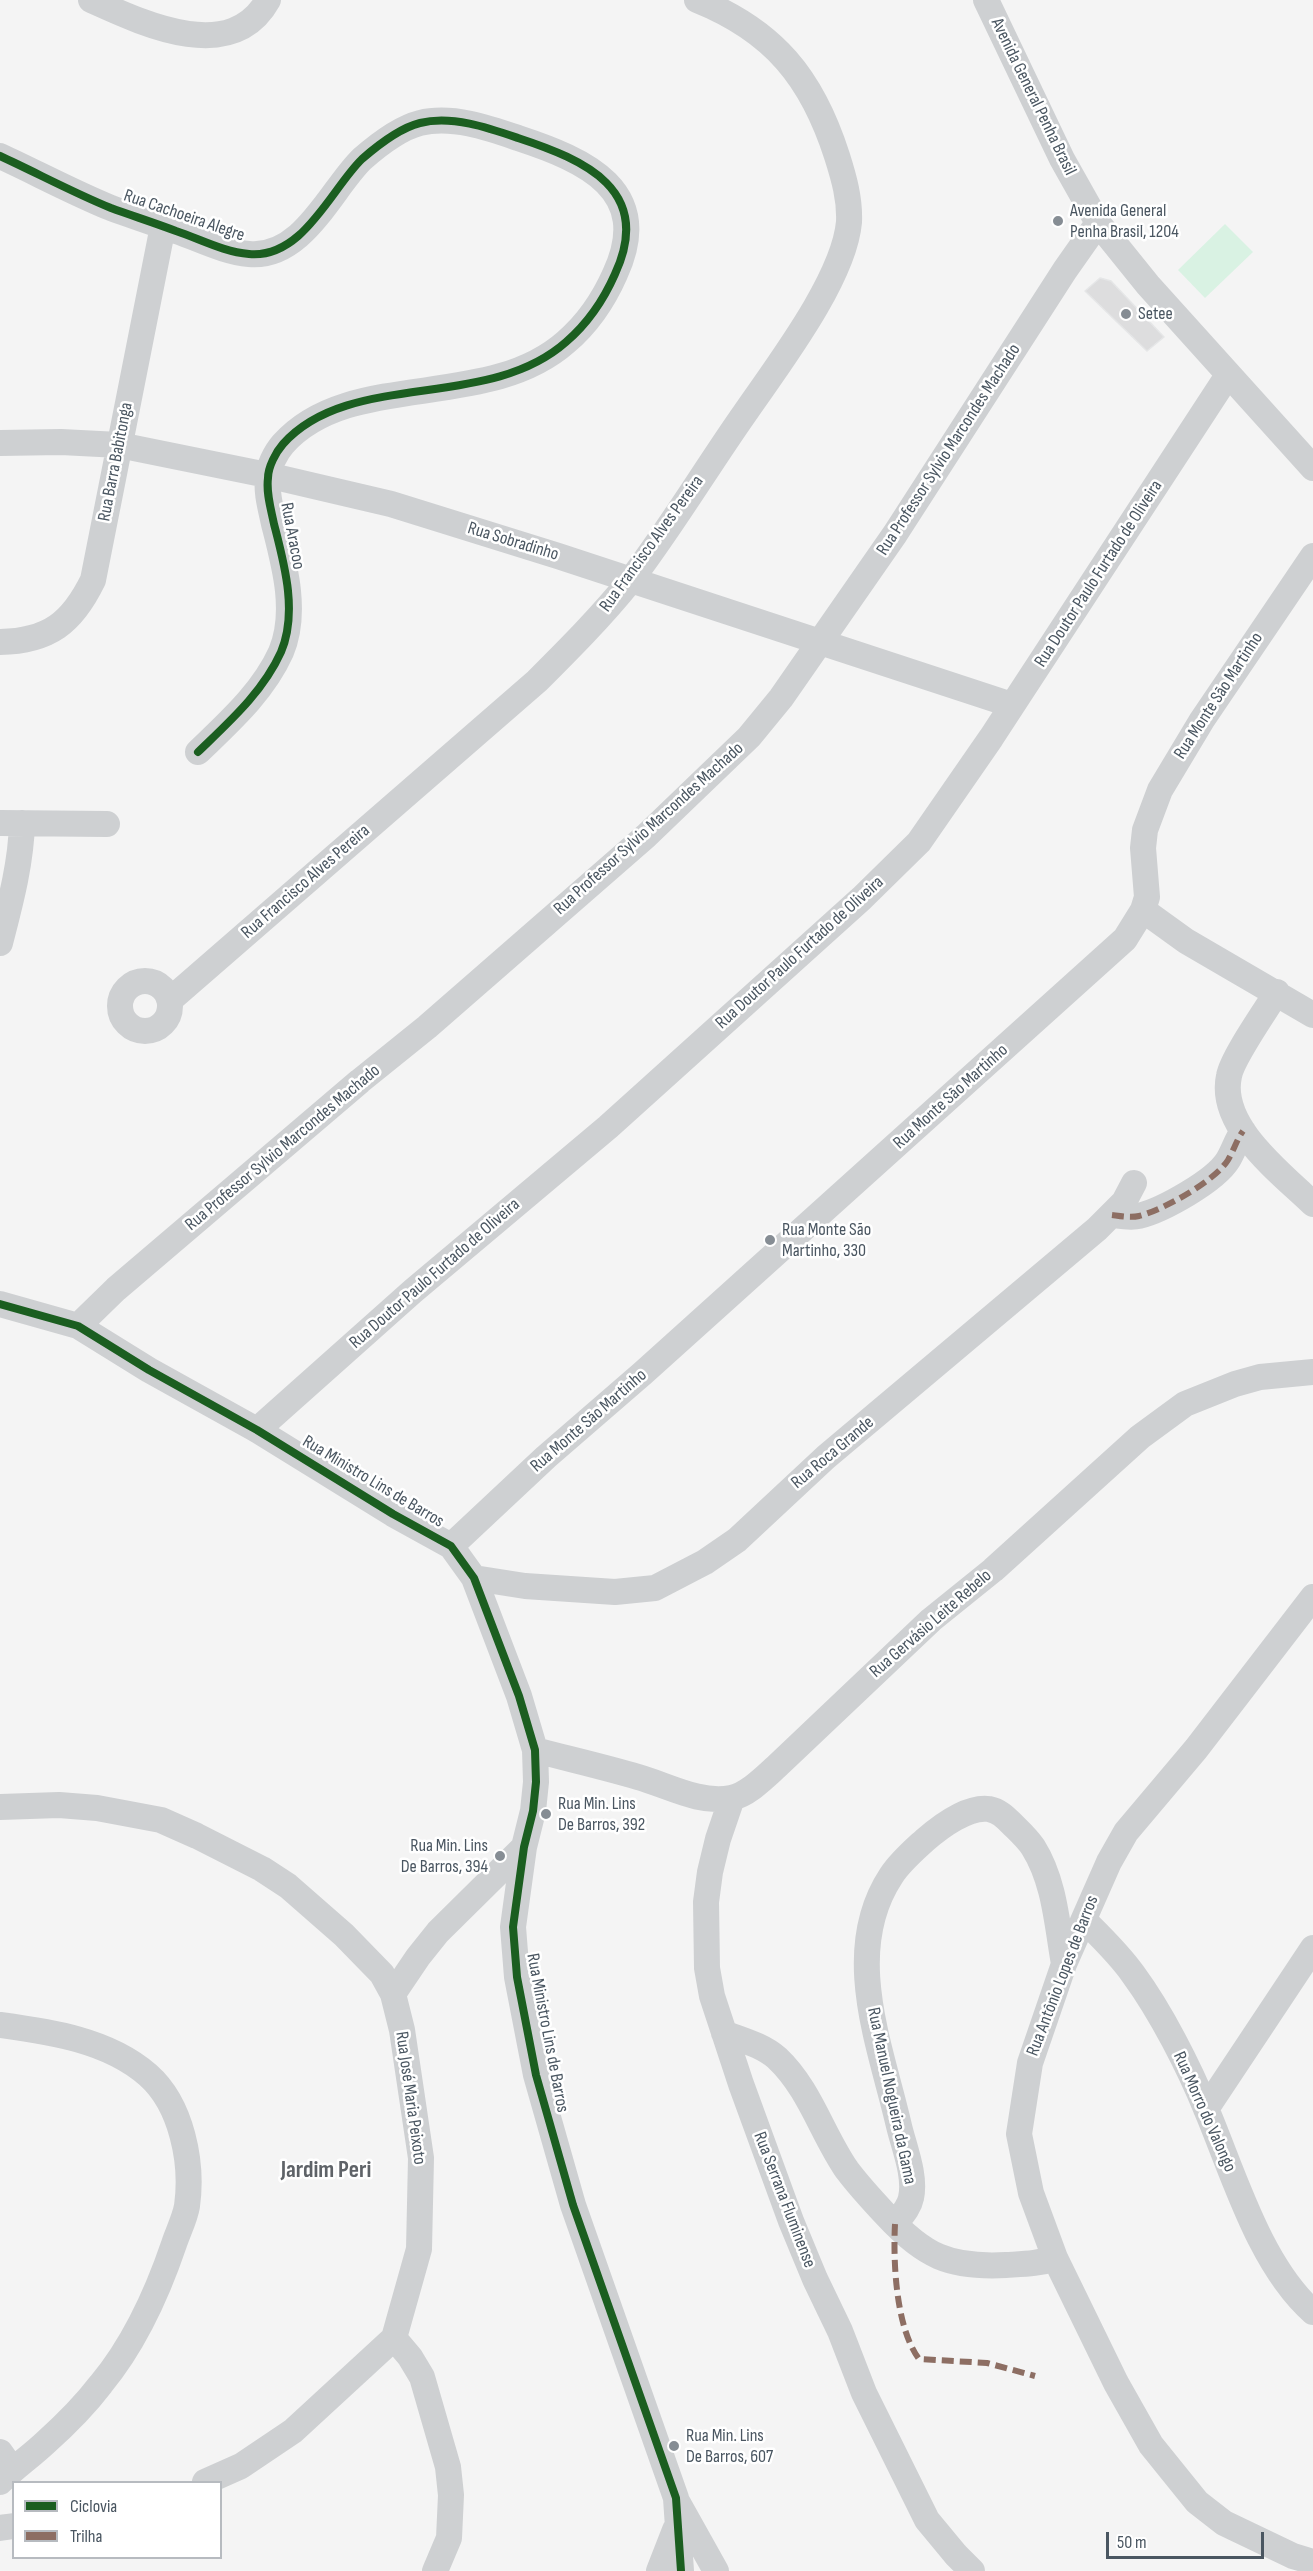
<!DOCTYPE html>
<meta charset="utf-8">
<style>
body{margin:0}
#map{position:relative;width:1313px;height:2571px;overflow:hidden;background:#f4f4f4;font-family:"Sofia Sans Condensed",sans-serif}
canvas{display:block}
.legend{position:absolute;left:12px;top:2481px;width:210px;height:78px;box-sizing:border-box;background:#fff;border:2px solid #b7bbc0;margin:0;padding:8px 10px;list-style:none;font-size:18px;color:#4a5661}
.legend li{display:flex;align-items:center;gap:12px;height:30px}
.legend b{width:30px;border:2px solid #b7bbc0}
.scale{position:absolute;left:1106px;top:2532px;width:158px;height:27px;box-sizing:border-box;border:3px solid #4a5661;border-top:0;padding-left:8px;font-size:18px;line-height:21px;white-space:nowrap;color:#4a5661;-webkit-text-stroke:4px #fff;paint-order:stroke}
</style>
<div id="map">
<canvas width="1313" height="2571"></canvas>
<ul class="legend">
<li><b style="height:8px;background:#1b5e20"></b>Ciclovia</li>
<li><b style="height:8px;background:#8d6e63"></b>Trilha</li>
</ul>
<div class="scale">50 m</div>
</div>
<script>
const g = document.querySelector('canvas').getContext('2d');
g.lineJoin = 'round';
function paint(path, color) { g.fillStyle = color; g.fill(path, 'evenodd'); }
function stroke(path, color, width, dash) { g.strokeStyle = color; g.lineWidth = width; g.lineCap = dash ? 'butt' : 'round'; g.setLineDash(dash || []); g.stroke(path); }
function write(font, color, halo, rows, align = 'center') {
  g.font = font + ' "Sofia Sans Condensed",sans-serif'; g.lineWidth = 5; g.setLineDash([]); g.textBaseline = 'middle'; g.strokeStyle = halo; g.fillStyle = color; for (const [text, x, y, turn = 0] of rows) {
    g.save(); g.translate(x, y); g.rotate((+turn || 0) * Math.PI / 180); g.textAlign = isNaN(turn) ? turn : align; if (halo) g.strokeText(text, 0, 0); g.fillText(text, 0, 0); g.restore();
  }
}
paint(new Path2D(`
 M 1225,224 L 1253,252 L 1205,298 L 1178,270 Z`), '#d9f2e3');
const building = new Path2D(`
 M 1100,278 L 1111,281 L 1164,337 L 1147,351 L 1085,291 Z`);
paint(building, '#ddddde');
stroke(building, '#e5e6e7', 1.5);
stroke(new Path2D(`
 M 91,0 C 142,23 231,66 268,0
 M 986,0 L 1062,159 L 1098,223 L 1148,285 L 1313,468
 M 0,156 C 37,173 74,193 111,208 C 133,216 155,223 176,231 C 200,239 224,252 249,254 C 303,259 331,189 362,159 C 378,145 400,128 420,123 C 452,115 489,128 518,138 C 585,160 654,190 615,274 C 604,299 587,324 566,342 C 487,412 350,369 283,444 C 276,452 268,467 268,478 C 266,493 271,509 274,524 C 284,563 298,612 281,652 C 263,692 229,722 198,752
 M 0,443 L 61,442 L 119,445 L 267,475 L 391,504 L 558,556 L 1012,705
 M 0,642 C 49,641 72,623 93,580 L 163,226
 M 0,823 L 107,824
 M 1143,910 L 1186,941 L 1313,1015
 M 0,943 C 10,904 21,864 22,823
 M120 1006a25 25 0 1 1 50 0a25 25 0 1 1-50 0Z
 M 1277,992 C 1266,1010 1232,1058 1229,1076 C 1218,1126 1281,1173 1313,1204
 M 170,1000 L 537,681 C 569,649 601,617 630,581 C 670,529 707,467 745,413 C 778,365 844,279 849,222 C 850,199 844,178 837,156 C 812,78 774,31 697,0
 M 1112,1215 C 1120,1216 1131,1218 1139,1216 C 1163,1210 1215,1181 1228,1160 C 1234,1150 1236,1141 1243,1131
 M 0,1304 L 78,1326 L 149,1370 L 257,1430 L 393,1514 L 451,1546 L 474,1578 L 519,1696 L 535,1750 L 536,1782 L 533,1811 L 524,1847 L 513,1927 L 517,1977 L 536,2075 L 573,2205 L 676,2498 L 681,2571
 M 78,1326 L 116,1289 L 360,1081 L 427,1027 L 646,836 L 749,737 L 781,698 L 895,534 L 1065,270 L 1098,223
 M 257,1430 L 413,1291 L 608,1127 L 862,898 L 919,842 L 991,738 L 1228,375
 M 451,1546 L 546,1457 L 643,1373 L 1125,939 L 1143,910 L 1147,897 L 1143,848 L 1145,830 L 1160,790 L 1202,720 L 1313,556
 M 474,1578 L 525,1586 L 615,1592 L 655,1588 L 705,1562 L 737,1540 L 826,1457 L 1097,1229 L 1124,1202 L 1134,1183
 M 1313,1597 L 1196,1749 L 1126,1832 L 1109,1862 L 1064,1964 L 1030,2063 L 1019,2134 L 1031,2193 L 1055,2258 L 1116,2383 L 1151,2445 L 1197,2502 L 1224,2523 L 1293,2556 L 1313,2562
 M 535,1750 C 569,1759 604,1767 638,1777 C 667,1785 699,1804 731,1798 C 747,1795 764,1778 776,1767 L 931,1620 L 993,1570 L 1140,1437 L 1185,1404 L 1235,1384 L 1260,1377 L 1313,1372
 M 732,1798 L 718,1839 L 710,1872 L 706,1902 L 707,1968 L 712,1996 L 741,2084 L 791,2221 L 815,2279 L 840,2331 L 864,2393 L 927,2520 L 956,2555 L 972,2571
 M 0,1807 L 59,1805 L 97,1808 L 161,1820 L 197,1836 L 262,1869 L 288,1886 L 344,1935 L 382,1974 L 393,1994 L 402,2030 L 421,2158 L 419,2249 L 394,2338 L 293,2431 L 241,2466 L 205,2482
 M 1084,1920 C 1101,1937 1119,1954 1133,1974 C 1161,2012 1189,2067 1207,2111 C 1234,2175 1260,2265 1313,2312
 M 393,1994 L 418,1957 L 438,1932 L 524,1847
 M 0,2025 C 51,2032 108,2040 148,2075 C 182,2105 193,2163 187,2206 C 185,2218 178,2232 174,2244 C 157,2294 135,2343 101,2384 C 85,2405 64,2426 45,2443 C 30,2457 14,2468 0,2482
 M 724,2033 C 742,2040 762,2045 777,2058 C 810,2089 822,2134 847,2170 C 859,2186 872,2200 886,2215 C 924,2256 949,2268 1006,2265 C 1023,2264 1039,2264 1055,2258
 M 1206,2109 L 1313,1948
 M 895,2224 C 901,2216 909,2208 911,2198 C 916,2176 904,2147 899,2126 C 881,2047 841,1952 891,1876 C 900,1862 913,1851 925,1840 C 940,1827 968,1806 989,1809 C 999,1811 1005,1817 1011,1823 C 1019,1831 1027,1838 1033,1847 C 1055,1882 1057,1925 1064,1964
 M 394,2338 L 410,2357 L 422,2377 L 448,2467 L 451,2495 L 449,2538 L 435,2571
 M 0,2452 L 12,2469
 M 678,2503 L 716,2571
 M 0,2528 L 14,2526
 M 659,2571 L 675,2530`), '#ced0d2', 26);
stroke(new Path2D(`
 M 1112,1215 C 1120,1216 1131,1218 1139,1216 C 1163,1210 1215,1181 1228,1160 C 1234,1150 1236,1141 1243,1131
 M 895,2224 C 893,2263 896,2328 919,2359 L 987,2363 L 1035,2376`), '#8d6e63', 6, [12, 6]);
stroke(new Path2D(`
 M 0,156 C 37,173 74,193 111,208 C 133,216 155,223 176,231 C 200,239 224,252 249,254 C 303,259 331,189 362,159 C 378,145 400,128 420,123 C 452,115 489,128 518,138 C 585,160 654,190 615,274 C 604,299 587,324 566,342 C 487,412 350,369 283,444 C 276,452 268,467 268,478 C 266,493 271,509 274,524 C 284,563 298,612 281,652 C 263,692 229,722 198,752
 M 0,1304 L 78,1326 L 149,1370 L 257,1430 L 393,1514 L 451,1546 L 474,1578 L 519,1696 L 535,1750 L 536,1782 L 533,1811 L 524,1847 L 513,1927 L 517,1977 L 536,2075 L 573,2205 L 676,2498 L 681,2571`), '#1b5e20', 8);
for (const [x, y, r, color] of [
 [1058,221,6,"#868d94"],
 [1126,314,6,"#868d94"],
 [770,1240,6,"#868d94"],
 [546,1814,6,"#868d94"],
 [500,1856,6,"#868d94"],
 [674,2446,6,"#868d94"]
]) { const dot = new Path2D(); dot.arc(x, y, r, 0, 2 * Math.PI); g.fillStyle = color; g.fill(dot); stroke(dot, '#fff', 2); }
write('18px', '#4a5661', '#fff', [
 ["Avenida General Penha Brasil",1033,97,64],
 ["Rua Cachoeira Alegre",184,216,19],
 ["Rua Professor Sylvio Marcondes Machado",949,450,-57],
 ["Rua Barra Babitonga",116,462,-79],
 ["Rua Aracoo",292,536,79],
 ["Rua Sobradinho",513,542,17],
 ["Rua Francisco Alves Pereira",652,544,-54],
 ["Rua Doutor Paulo Furtado de Oliveira",1099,574,-57],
 ["Rua Monte São Martinho",1219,696,-57],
 ["Rua Professor Sylvio Marcondes Machado",649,829,-42],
 ["Rua Francisco Alves Pereira",306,882,-41],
 ["Rua Doutor Paulo Furtado de Oliveira",800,953,-42],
 ["Rua Monte São Martinho",951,1097,-42],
 ["Rua Professor Sylvio Marcondes Machado",283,1148,-40],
 ["Rua Doutor Paulo Furtado de Oliveira",435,1274,-41],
 ["Rua Monte São Martinho",589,1421,-41],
 ["Rua Roca Grande",833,1453,-40],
 ["Rua Ministro Lins de Barros",373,1482,31],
 ["Rua Gervásio Leite Rebelo",931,1624,-41],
 ["Rua Antônio Lopes de Barros",1063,1976,-69],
 ["Rua Ministro Lins de Barros",547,2033,79],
 ["Rua Manuel Nogueira da Gama",891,2096,78],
 ["Rua José Maria Peixoto",410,2098,82],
 ["Rua Morro do Valongo",1204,2112,66],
 ["Rua Serrana Fluminense",784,2200,69]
]);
write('18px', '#4a5661', '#fff', [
 ["Avenida General",1070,211],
 ["Penha Brasil, 1204",1070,232],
 ["Setee",1138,314],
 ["Rua Monte São",782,1230],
 ["Martinho, 330",782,1251],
 ["Rua Min. Lins",558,1804],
 ["De Barros, 392",558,1825],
 ["Rua Min. Lins",488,1846,"right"],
 ["De Barros, 394",488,1867,"right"],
 ["Rua Min. Lins",686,2436],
 ["De Barros, 607",686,2457]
], 'left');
write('bold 24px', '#5f6368', '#fff', [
 ["Jardim Peri",326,2171]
]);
</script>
